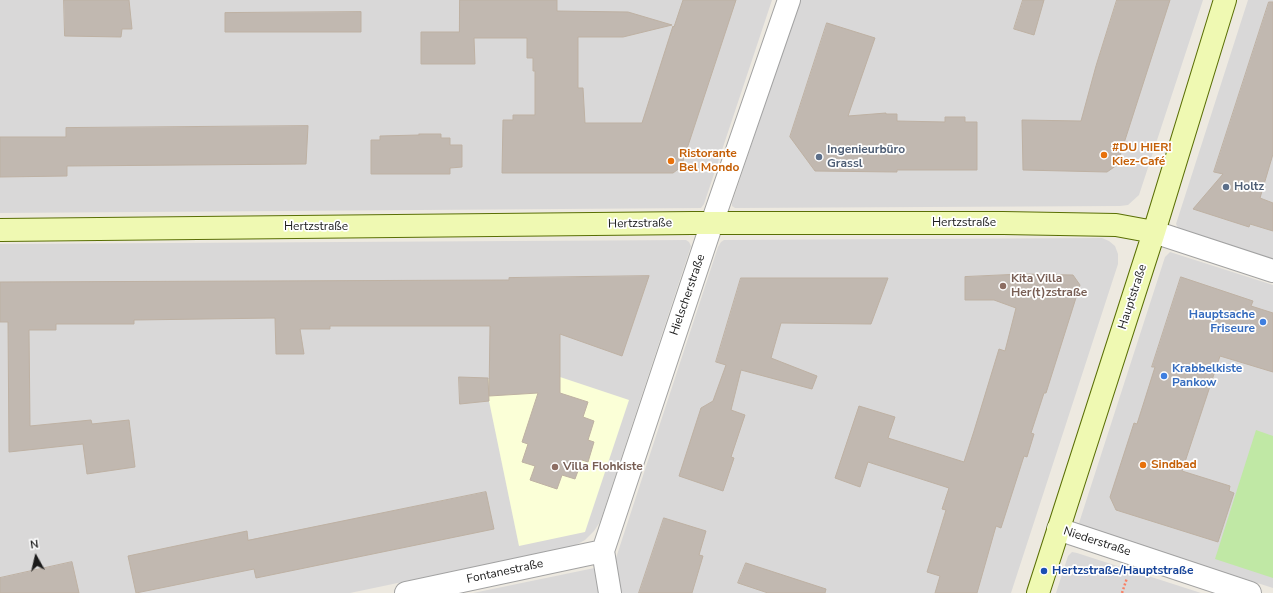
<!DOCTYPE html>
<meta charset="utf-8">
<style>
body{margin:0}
#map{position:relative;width:1273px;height:593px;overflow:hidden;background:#ede9e0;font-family:"Nunito Sans",sans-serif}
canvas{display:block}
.north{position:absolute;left:16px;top:537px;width:40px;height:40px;-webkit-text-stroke:3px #fff;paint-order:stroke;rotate:352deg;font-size:11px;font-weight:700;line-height:16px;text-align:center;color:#1b1b1b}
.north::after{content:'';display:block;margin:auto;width:14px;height:18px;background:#1b1b1b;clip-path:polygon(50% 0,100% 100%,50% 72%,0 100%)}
</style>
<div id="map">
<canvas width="1273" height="593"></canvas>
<div class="north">N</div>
</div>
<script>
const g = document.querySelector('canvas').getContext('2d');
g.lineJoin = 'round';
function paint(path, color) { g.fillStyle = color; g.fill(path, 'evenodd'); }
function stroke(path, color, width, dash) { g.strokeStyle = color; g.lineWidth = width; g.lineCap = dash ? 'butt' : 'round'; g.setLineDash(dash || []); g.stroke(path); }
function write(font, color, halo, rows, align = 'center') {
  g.font = font + ' "Nunito Sans",sans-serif'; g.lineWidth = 3.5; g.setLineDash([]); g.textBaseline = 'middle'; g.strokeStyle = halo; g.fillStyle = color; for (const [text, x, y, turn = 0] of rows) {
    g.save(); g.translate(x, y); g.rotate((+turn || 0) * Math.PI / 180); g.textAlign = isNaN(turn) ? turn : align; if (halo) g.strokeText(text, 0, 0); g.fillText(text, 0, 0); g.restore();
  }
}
paint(new Path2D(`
 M 0,0 L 772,0 L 704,204 L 701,208 L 0,213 Z
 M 800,0 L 1203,0 L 1139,195 L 1128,205 L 1120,206 L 735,208 L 732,206 L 732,203 Z
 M 1248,0 L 1273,0 L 1273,259 L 1182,230 L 1178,228 L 1176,224 Z
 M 1102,238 L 1109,241 L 1115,246 L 1118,254 L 1118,264 L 1011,593 L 473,593 L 614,564 L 718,247 L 721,242 L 724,240 Z
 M 686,240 L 689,242 L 691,246 L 600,522 L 594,531 L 585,540 L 574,546 L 350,593 L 0,593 L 0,244 Z
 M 1170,252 L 1273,285 L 1273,588 L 1089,529 L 1083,527 L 1079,523 L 1165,257 Z
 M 1072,552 L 1077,553 L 1201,593 L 1056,593 L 1068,556 Z`), '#d9d8d8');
paint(new Path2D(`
 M 560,377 L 629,400 L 585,532 L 519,546 L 489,401 L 488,379 Z`), '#fbffd7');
paint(new Path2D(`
 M 1256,430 L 1273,436 L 1273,578 L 1215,559 Z`), '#c0e8a5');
const building = new Path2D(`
 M 64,0 L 129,0 L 132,29 L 122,29 L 121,37 L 65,36 Z
 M 460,0 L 557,0 L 557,11 L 628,12 L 672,25 L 623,37 L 578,37 L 578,88 L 583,88 L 585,123 L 642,123 L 673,26 L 674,27 L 683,0 L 736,0 L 681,167 L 673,173 L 502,173 L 503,120 L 513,120 L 513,115 L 535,115 L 535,71 L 533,71 L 533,58 L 527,58 L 527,38 L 474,38 L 475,64 L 421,64 L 421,32 L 459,32 Z
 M 1023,0 L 1044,0 L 1034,35 L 1014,29 Z
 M 1117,0 L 1170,0 L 1117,165 L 1107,172 L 1023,170 L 1022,120 L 1081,121 L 1096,66 Z
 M 1269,2 L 1273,2 L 1273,154 L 1260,198 L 1273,203 L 1273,231 L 1250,224 L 1249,227 L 1193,209 L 1223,174 L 1214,172 Z
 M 361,12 L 361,32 L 225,32 L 225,13 Z
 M 827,23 L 875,38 L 848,116 L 886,113 L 886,114 L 897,114 L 897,121 L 945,122 L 945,117 L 965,117 L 965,122 L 977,122 L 977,170 L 897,170 L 897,172 L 815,171 L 790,137 Z
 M 308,126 L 306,164 L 67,166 L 67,176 L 0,177 L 0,137 L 66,137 L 66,128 Z
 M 419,134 L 441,134 L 441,138 L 450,138 L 450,145 L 462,145 L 462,167 L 450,168 L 450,174 L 371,174 L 371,140 L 380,140 L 380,136 L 419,135 Z
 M 1022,274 L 1073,275 L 1080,285 L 1046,393 L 1044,393 L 1031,433 L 1034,434 L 1027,457 L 1024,456 L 1001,528 L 996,526 L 977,593 L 935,593 L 940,576 L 927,572 L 946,510 L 942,509 L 949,488 L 868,462 L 860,487 L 835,478 L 859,406 L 895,417 L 888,438 L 964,462 L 974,431 L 999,349 L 1005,351 L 1016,308 L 994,300 L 965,300 L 965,277 Z
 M 649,276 L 622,356 L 560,334 L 560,393 L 588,402 L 583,417 L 594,421 L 588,440 L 594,442 L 588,462 L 582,460 L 575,479 L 562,475 L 557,489 L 530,480 L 535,466 L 522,462 L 528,444 L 522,442 L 538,393 L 489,396 L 490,326 L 330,326 L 330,329 L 300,329 L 304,354 L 276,354 L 275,318 L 134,320 L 134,324 L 56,324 L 56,330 L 29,330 L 30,426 L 91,420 L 92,424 L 129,420 L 135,467 L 87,474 L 83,444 L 9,452 L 8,322 L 0,322 L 0,282 L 509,280 L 509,278 Z
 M 1181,277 L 1253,301 L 1251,306 L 1273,313 L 1273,372 L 1220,356 L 1182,471 L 1230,486 L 1229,491 L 1234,493 L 1218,542 L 1116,510 L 1110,497 L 1134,423 L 1137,424 L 1144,402 L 1155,367 L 1152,367 Z
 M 741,278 L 888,278 L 871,324 L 781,323 L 771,358 L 817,376 L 812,389 L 741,370 L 731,410 L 745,415 L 731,457 L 734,458 L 723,491 L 679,476 L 701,408 L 713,401 L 726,365 L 716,362 Z
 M 459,377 L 488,378 L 489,401 L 460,404 Z
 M 486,492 L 494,529 L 256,578 L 254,569 L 136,593 L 128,556 L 247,531 L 248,540 Z
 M 664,518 L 706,531 L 699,555 L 703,556 L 692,593 L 639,593 Z
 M 72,562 L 79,593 L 0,593 L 0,578 Z
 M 746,563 L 826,589 L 825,593 L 768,593 L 738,583 Z`);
paint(building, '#c1b8b0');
stroke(building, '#beb1a3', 1);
const street = new Path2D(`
 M 1154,232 L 1273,271
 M 1058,529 L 1250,593
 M 406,593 L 603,551
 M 610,593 L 603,551 L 712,223 L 789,0`);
const secondary = new Path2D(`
 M 0,230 L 692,223 L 1003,223 L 1116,225 L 1154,232
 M 1038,593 L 1154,232 L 1225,0`);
stroke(street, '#a2a2a2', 24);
stroke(secondary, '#5a6f05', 24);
stroke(new Path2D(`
 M 1122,593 L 1127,578`), '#f98065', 2.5, [2, 2]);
stroke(street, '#fff', 22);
stroke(secondary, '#eff9b2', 22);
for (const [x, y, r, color] of [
 [1104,155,4,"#e8710a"],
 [819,157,4,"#5c6f8a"],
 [671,161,4,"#e8710a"],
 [1226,187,4,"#5c6f8a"],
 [1003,286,4,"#8d6e63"],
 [1263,322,4,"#3f7fe0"],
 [1164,376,4,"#3f7fe0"],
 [1143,465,4,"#e8710a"],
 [555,467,4,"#8d6e63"],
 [1044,571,4,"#1a4fb4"]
]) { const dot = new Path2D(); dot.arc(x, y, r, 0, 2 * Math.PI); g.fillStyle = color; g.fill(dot); stroke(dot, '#fff', 1.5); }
write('bold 12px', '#c56008', '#fff', [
 ["#DU HIER!",1112,148],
 ["Kiez-Café",1112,162],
 ["Ristorante",679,154],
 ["Bel Mondo",679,168],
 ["Sindbad",1151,465]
], 'left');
write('bold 12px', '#4e5e75', '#fff', [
 ["Ingenieurbüro",827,150],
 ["Grassl",827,164],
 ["Holtz",1234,187]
], 'left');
write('12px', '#1b1b1b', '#fff', [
 ["Hertzstraße",964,223],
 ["Hertzstraße",640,224,-1],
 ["Hertzstraße",316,227],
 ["Hielscherstraße",688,295,-71],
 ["Hauptstraße",1133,297,-72],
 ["Niederstraße",1097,542,18],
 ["Fontanestraße",505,572,-12]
]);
write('bold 12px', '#785e54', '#fff', [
 ["Kita Villa",1011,279],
 ["Her(t)zstraße",1011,293],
 ["Villa Flohkiste",563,467]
], 'left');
write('bold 12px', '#366cbe', '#fff', [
 ["Hauptsache",1255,315],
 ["Friseure",1255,329],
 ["Krabbelkiste",1172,369,"left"],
 ["Pankow",1172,383,"left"]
], 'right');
write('bold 12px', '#164399', '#fff', [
 ["Hertzstraße/Hauptstraße",1052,571]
], 'left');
</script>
